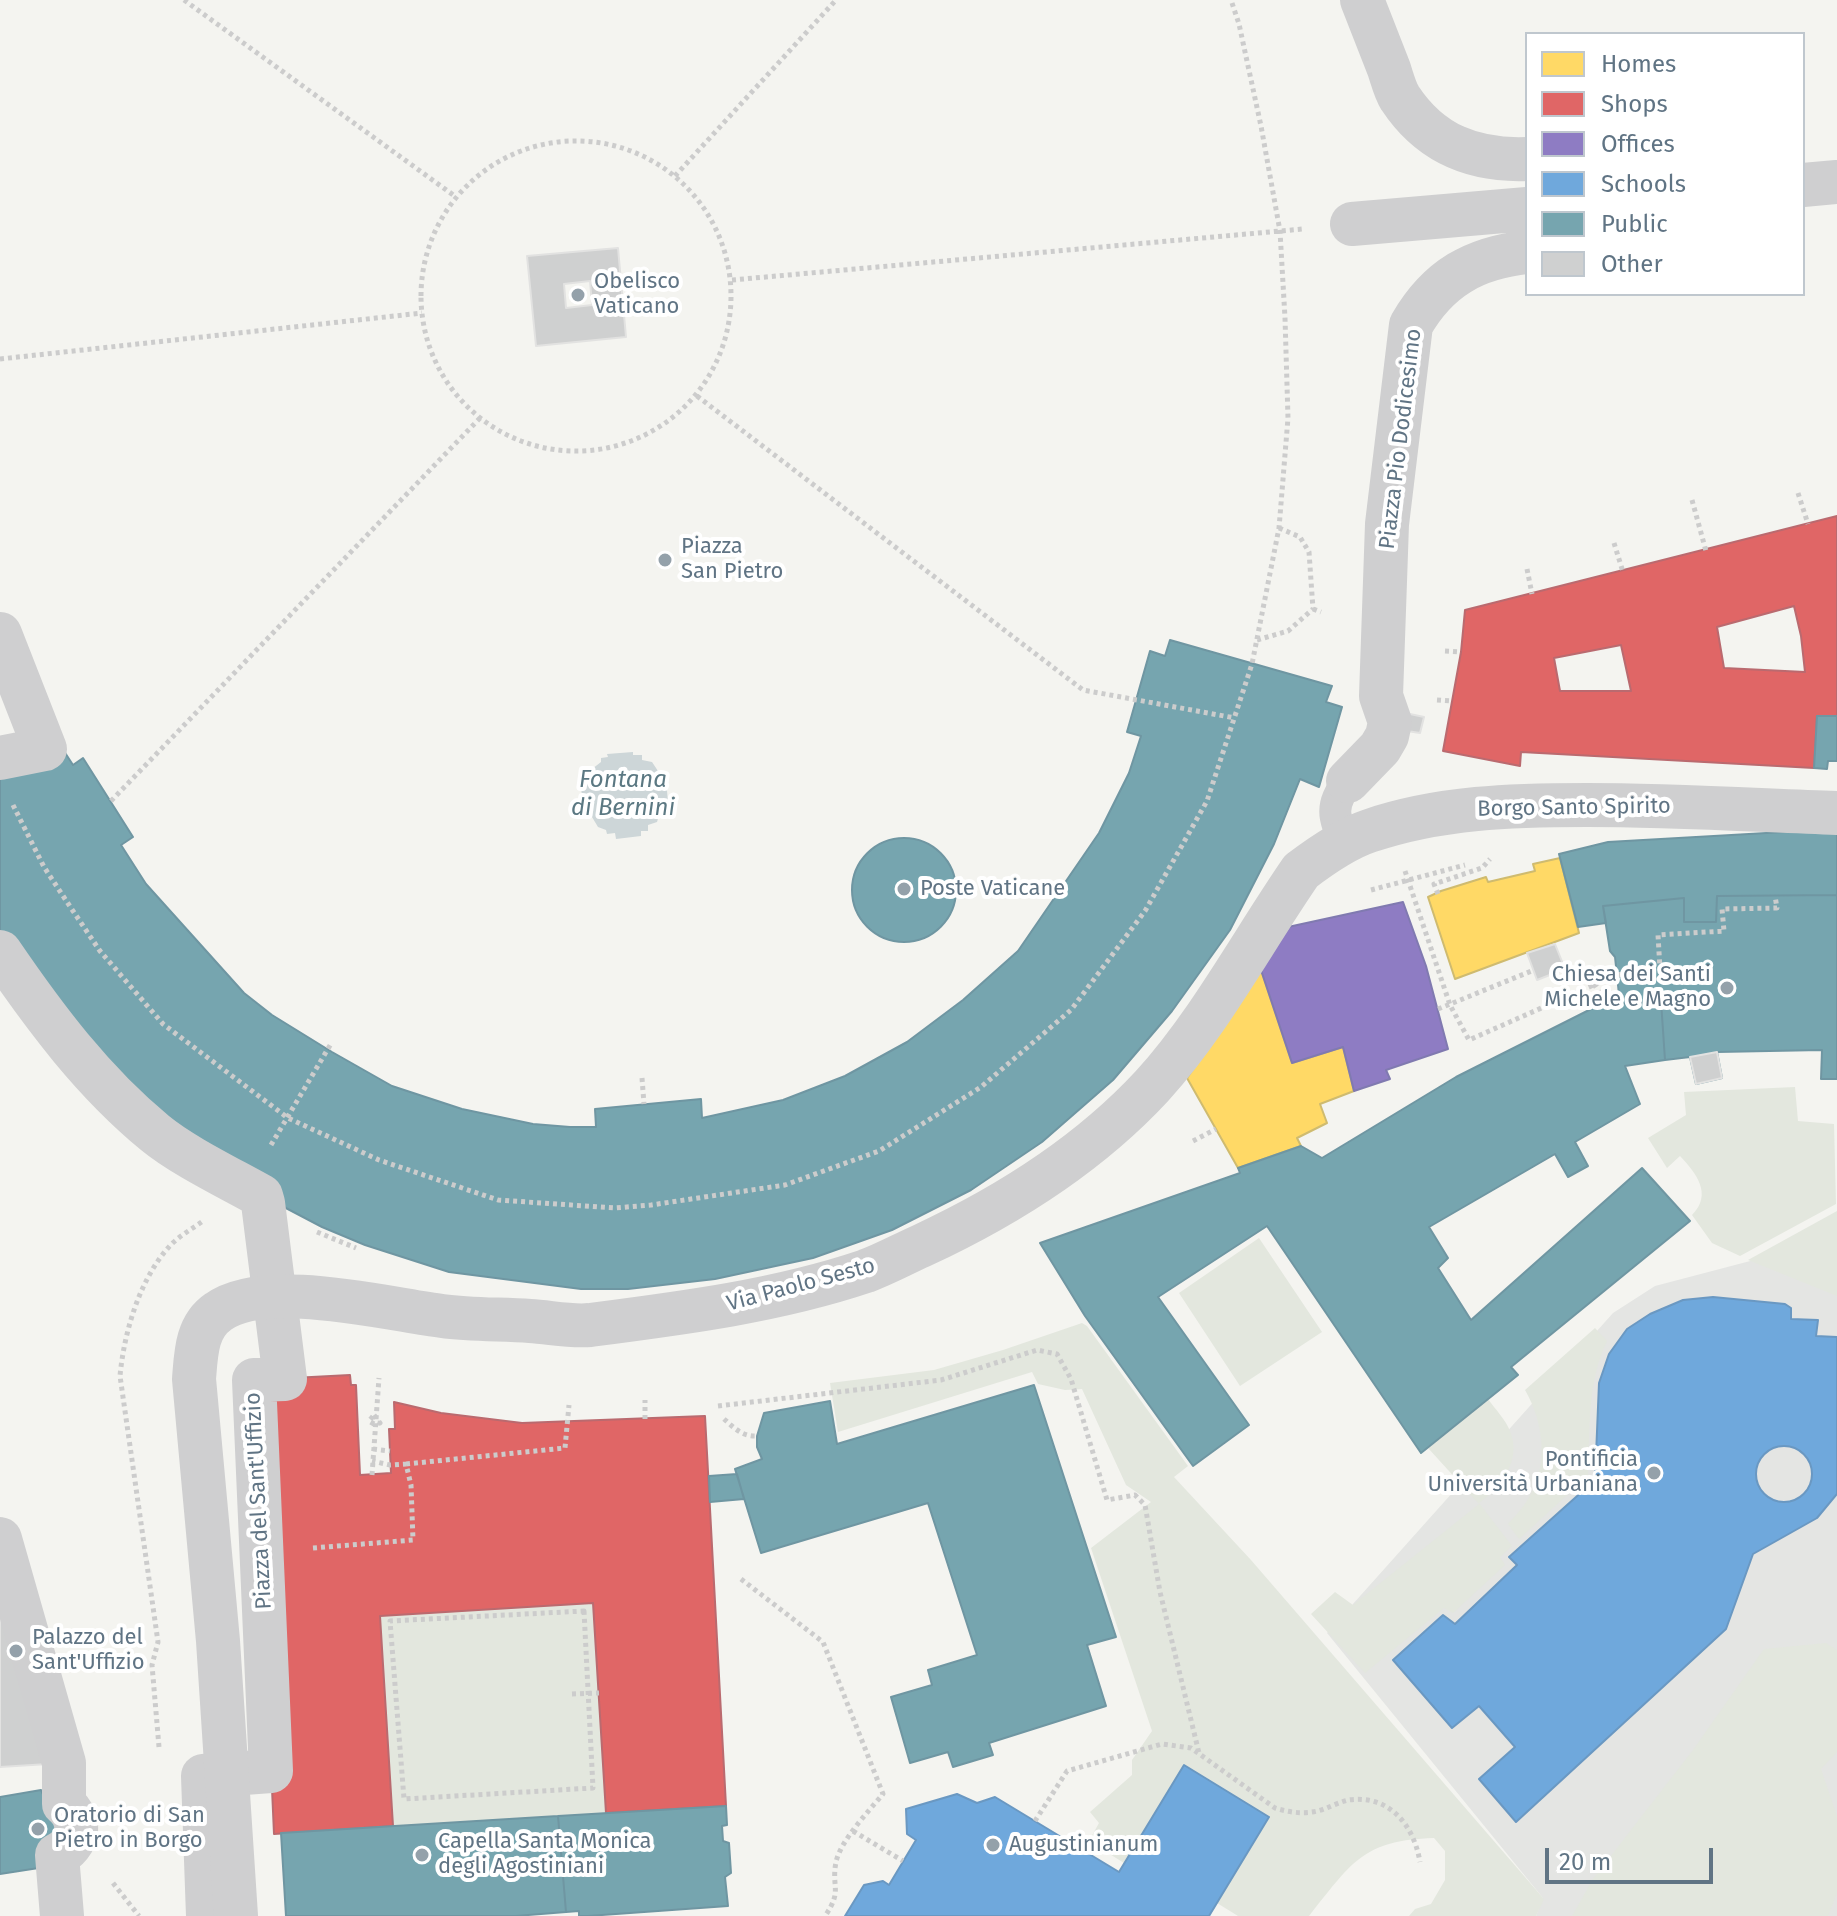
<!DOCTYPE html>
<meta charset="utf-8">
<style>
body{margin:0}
#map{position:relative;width:1837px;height:1916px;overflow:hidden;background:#f4f4f0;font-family:"Fira Sans",sans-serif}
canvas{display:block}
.legend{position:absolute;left:1525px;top:32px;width:280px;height:264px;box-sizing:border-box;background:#fff;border:2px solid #bfc7ce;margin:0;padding:10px 14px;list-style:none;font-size:24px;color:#607484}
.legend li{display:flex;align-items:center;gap:16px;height:40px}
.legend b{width:40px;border:2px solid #bfc7ce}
.scale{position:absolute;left:1545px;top:1848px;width:168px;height:36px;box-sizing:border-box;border:4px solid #607484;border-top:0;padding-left:10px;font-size:24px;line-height:28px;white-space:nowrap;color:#607484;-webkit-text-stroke:6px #fff;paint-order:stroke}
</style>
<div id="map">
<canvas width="1837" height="1916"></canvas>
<ul class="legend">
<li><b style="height:22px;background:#ffd966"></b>Homes</li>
<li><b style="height:22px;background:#e06666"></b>Shops</li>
<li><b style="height:22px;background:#8e7cc3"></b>Offices</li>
<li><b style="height:22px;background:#6fa8dc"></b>Schools</li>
<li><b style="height:22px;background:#76a5af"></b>Public</li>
<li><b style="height:22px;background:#cfd0d0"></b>Other</li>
</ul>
<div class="scale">20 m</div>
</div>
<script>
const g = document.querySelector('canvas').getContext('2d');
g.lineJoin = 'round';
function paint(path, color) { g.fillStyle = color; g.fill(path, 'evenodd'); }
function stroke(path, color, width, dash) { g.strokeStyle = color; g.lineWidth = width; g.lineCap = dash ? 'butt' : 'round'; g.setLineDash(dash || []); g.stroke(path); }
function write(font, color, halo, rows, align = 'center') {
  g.font = font + ' "Fira Sans",sans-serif'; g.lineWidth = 8; g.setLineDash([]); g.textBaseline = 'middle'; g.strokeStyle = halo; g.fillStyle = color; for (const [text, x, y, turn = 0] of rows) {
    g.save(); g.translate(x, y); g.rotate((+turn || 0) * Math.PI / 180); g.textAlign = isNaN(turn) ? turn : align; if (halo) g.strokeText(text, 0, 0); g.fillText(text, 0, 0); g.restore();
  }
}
paint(new Path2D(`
 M 1815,1244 L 1837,1251 L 1837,1916 L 1536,1916 L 1543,1898 L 1327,1633 L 1613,1313 L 1655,1286 Z`), '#e4e5e3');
paint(new Path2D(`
 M 1795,1087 L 1798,1121 L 1834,1124 L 1836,1204 L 1740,1256 L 1712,1243 L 1692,1215 C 1713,1194 1696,1173 1680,1156 L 1667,1168 L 1648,1138 L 1686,1115 L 1684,1092 Z
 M 1837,1211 L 1837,1296 L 1748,1260 Z
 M 1259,1238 L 1322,1332 L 1240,1386 L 1179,1293 Z
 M 1082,1323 L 1087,1326 L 1188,1466 L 1174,1477 L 1251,1560 L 1544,1899 L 1536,1916 L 1409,1916 L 1415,1909 L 1431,1904 L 1445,1880 L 1445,1851 L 1434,1838 C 1362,1840 1351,1864 1309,1916 L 1238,1916 L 1217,1903 L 1269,1817 L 1184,1765 L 1124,1863 L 1089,1841 L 1099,1823 L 1090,1812 L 1132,1775 L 1132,1760 L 1152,1731 L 1091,1548 L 1151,1502 L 1126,1485 L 1082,1389 L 1065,1390 L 1038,1384 L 1032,1372 L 838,1432 L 830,1383 L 934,1370 L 1003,1350 Z
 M 1595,1328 L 1607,1341 C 1587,1382 1590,1430 1588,1476 L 1519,1539 L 1508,1524 C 1515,1516 1523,1508 1528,1499 C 1549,1466 1544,1423 1525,1390 Z
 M 1488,1399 C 1495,1409 1506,1420 1510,1431 C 1522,1460 1501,1488 1479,1503 L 1512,1546 L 1500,1557 L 1505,1565 L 1453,1613 L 1444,1608 L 1365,1673 L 1311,1614 L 1335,1592 L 1353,1605 L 1479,1504 L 1428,1448 Z
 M 593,1603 L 606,1813 L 393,1826 L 380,1616 Z
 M 1826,1643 L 1837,1650 L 1837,1752 L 1821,1769 L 1837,1816 L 1837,1893 L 1828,1916 L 1572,1916 L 1593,1879 L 1693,1750 L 1764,1649 Z`), '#e3e7de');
paint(new Path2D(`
 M 633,752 L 633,755 L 642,755 L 642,760 L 652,762 L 658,771 L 661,771 L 662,778 L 666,778 L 668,803 L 664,804 L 664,811 L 660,812 L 657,822 L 648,825 L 648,831 L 641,831 L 641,836 L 616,839 L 615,833 L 607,834 L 606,830 L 598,827 L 592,817 L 588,817 L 588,810 L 583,810 L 581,785 L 585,785 L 585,777 L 588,777 L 592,769 L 601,762 L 601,758 L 608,757 L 607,754 Z`), '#cdd6d8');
const homes = new Path2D(`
 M 1560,858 L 1579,933 L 1455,979 L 1428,897 L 1441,891 L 1486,877 L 1488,882 L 1535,871 L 1533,864 Z
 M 1261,970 L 1292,1063 L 1343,1047 L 1354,1091 L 1320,1104 L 1327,1123 L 1297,1138 L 1301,1146 L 1238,1168 L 1187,1078 Z`);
paint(homes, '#ffd966');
stroke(homes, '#cfbb6f', 2);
const shops = new Path2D(`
 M 1837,516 L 1837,716 L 1817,716 L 1814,768 L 1521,752 L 1520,766 L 1443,751 L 1461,652 L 1465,610 ZM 1794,606 L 1801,636 L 1805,672 L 1724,668 L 1717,627 ZM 1621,645 L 1631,691 L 1560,691 L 1554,658 Z
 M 350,1375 L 351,1385 L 356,1385 L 360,1475 L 391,1473 L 389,1429 L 395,1429 L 394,1402 L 441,1413 L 522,1423 L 705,1416 L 726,1806 L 606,1813 L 593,1603 L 380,1616 L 393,1826 L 274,1834 L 254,1380 Z`);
paint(shops, '#e06666');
stroke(shops, '#ba6a6f', 2);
const offices = new Path2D(`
 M 1403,902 L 1426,966 L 1448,1049 L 1386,1070 L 1390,1079 L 1354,1091 L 1343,1047 L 1292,1063 L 1261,970 L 1288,927 Z`);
paint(offices, '#8e7cc3');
stroke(offices, '#807ab0', 2);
const schools = new Path2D(`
 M 1713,1297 L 1785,1304 L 1791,1308 L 1791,1319 L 1818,1320 L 1816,1336 L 1837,1337 L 1837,1494 L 1817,1518 L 1753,1554 L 1726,1629 L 1516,1822 L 1479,1779 L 1515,1747 L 1479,1706 L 1452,1728 L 1393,1660 L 1443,1615 L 1455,1624 L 1517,1565 L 1509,1557 L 1595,1480 L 1599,1383 L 1609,1354 L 1627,1329 L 1650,1314 L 1683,1300 Z
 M1756 1474a28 28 0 1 1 56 0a28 28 0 1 1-56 0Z
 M 1184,1765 L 1269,1817 L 1209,1916 L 845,1916 L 864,1885 L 883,1881 L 889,1885 L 916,1840 L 907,1834 L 906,1809 L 957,1794 L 977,1803 L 995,1797 L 1119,1872 Z`);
paint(schools, '#6fa8dc');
stroke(schools, '#6a98c2', 2);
const public = new Path2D(`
 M 1170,640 L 1332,686 L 1326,702 L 1342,707 L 1319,787 L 1300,779 L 1274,844 L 1230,930 L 1172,1011 L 1113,1080 L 1042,1142 L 971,1190 L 892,1230 L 813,1258 L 715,1279 L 628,1289 L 581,1289 L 449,1272 L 365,1245 L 322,1227 L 223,1175 L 0,952 L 0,761 L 60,745 L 73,765 L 83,758 L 133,837 L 121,845 L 146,884 L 244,993 L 272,1015 L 332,1052 L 392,1086 L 462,1109 L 533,1124 L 570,1127 L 596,1127 L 595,1109 L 701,1099 L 702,1118 L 783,1100 L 845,1076 L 907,1042 L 963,1000 L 1018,951 L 1099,833 L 1129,773 L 1141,736 L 1127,732 L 1150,651 L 1165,656 Z
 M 1817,716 L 1837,716 L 1837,761 L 1828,761 L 1827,769 L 1814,768 Z
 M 1837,829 L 1837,895 L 1717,896 L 1716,922 L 1684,922 L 1684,898 L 1603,906 L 1606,923 L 1578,927 L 1559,854 L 1608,842 Z
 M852 890a52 52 0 1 1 104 0a52 52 0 1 1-104 0Z
 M 1837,895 L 1837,1079 L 1821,1079 L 1822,1050 L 1717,1052 L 1722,1078 L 1696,1084 L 1690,1057 L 1665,1060 L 1661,1001 L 1620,1004 L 1615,957 L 1610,951 L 1603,906 L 1684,898 L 1684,922 L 1716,922 L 1717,896 Z
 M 1661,1001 L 1665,1060 L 1625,1066 L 1640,1104 L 1575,1142 L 1588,1166 L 1568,1177 L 1555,1154 L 1429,1227 L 1448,1258 L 1438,1268 L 1471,1320 L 1642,1168 L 1690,1221 L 1511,1367 L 1518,1375 L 1421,1453 L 1267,1226 L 1158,1297 L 1249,1425 L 1193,1466 L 1085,1316 L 1040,1243 L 1240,1173 L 1238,1168 L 1301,1146 L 1322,1158 L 1456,1077 L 1605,1002 L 1620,1004 Z
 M 1034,1385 L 1116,1637 L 1087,1645 L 1106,1706 L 989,1743 L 993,1755 L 953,1767 L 948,1752 L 910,1763 L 891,1697 L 932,1685 L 928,1670 L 977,1655 L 928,1503 L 761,1553 L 735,1469 L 762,1459 L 757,1447 L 757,1436 L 764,1413 L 830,1401 L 837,1444 Z
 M 737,1474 L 744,1499 L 710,1502 L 709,1476 Z
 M 41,1790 L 45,1799 L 55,1800 L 58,1865 L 0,1874 L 0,1797 Z
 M 726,1806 L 727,1825 L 722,1826 L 723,1841 L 729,1843 L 731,1873 L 725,1877 L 728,1906 L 588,1916 L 579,1916 L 579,1911 L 566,1912 L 558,1816 Z
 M 558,1816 L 566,1912 L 516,1916 L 286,1916 L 281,1833 Z`);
paint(public, '#76a5af');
stroke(public, '#6f96a2', 2);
const building = new Path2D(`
 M 618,248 L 626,337 L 536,346 L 527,256 Z
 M 590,281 L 592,305 L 566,308 L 564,284 Z
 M 1410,714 L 1424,717 L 1420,733 L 1407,731 Z
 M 1555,944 L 1565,969 L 1537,980 L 1527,953 Z
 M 1717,1052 L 1722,1078 L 1696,1084 L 1690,1057 Z
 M 0,1539 L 64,1763 L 0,1767 Z`);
paint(building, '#cfd0d0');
stroke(building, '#e2e2e1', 2);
stroke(new Path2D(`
 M 184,0 L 456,197
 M421 296a155 155 0 1 1 310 0a155 155 0 1 1-310 0Z
 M 675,176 L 836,0
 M 732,280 L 1303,229
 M 0,359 L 422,313
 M 697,396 L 1083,690 L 1235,718
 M 1798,493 L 1808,524
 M 1692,500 L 1706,551
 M 1279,528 L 1300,537 L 1309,552 L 1313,609
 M 1614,543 L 1623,572
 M 1527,569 L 1532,594
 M 1313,609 L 1321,612
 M 1257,640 L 1288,631 L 1313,609
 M 1445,651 L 1461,652
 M 1437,700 L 1452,701
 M 111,801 L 480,418
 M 13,805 L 44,867 L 71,908 L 100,951 L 163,1024 L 288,1118 L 379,1160 L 498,1200 L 615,1208 L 651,1205 L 785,1185 L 879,1151 L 981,1087 L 1071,1010 L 1145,911 L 1207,801 L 1252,664 L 1279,528 L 1288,418 L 1285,318 L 1280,231 L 1261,126 L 1239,24 L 1231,0
 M 1405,871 L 1450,1005 L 1469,1040 L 1616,975 L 1660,969 L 1658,935 L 1724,931 L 1722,909 L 1777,908 L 1775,896
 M 1371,890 L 1465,865
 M 1438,894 L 1434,884 L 1482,868 L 1490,859
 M 1594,984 L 1605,1002
 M 1438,1009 L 1534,970
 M 642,1078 L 644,1104
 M 1193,1141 L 1216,1129
 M 271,1145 L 332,1042
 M 317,1232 L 356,1248
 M 718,1406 L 941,1380 L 1037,1350 L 1057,1354 L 1071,1379 L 1107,1500 L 1135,1495 L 1145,1505 L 1160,1592 L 1199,1753
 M 374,1415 L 380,1423 L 374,1424 L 369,1421 Z
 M 645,1419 L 645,1400
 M 724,1419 C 734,1428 743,1437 757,1436
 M 373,1449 L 390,1451
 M 406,1464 L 565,1448 L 569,1405
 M 372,1475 L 379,1378
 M 313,1548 L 413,1540 L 411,1485 L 406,1464 L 390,1465 L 372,1461
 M 741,1579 L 823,1642 L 883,1794 C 868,1812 841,1840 836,1862 C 831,1888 843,1890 825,1916
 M 584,1611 L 593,1788 L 404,1799 L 390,1621 Z
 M 572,1694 L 599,1693
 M 159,1747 L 152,1665 L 158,1642 L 120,1376 C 124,1333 139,1281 168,1248 C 177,1237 192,1229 203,1221
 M 1035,1821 L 1067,1771 L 1162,1744 L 1191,1748 L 1275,1808 C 1291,1813 1308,1815 1324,1809 C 1332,1806 1340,1802 1348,1800 C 1390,1794 1414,1826 1420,1862
 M 853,1831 L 903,1861
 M 113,1883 L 139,1916`), '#ccc', 5, [4, 4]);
stroke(new Path2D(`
 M 1345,843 C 1333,815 1330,807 1348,781`), '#cfcfd0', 32);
stroke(new Path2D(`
 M 1362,0 C 1371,23 1380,46 1389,69 C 1392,78 1395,90 1400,98 C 1431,145 1474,161 1527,159
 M 1803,185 L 1837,182
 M 1352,224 L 1527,209
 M 0,634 L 45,749 L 0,758
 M 1348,781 L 1380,748 L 1387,736 L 1390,722 L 1381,696 L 1387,524 L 1411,325 C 1438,278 1474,258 1527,252
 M 0,952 C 45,1018 93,1082 155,1133 C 183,1156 229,1178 261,1196 L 263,1203 L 285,1379 L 254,1380 L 271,1771 L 203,1776 L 208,1916
 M 0,1539 L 64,1763 L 64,1804 C 83,1820 79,1845 57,1855 L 62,1916`), '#cfcfd0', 44);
stroke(new Path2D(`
 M 236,1916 L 218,1641 L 194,1379 C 196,1355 196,1327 218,1312 C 265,1278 387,1309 442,1316 C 471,1320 501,1319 530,1321 C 549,1322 571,1327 590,1325 C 683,1313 777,1301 866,1271 C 885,1264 903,1254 921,1246 C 1005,1207 1089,1154 1152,1086 C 1210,1022 1252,942 1301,871 C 1322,855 1345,839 1369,831 C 1439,807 1513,805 1587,805 C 1670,805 1754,810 1837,813`), '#cfcfd0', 44);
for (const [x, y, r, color] of [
 [578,295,8,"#94a1aa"],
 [665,560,8,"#94a1aa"],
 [904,889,8,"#94a1aa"],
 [1727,988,8,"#94a1aa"],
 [1654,1473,8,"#94a1aa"],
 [16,1651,8,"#94a1aa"],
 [38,1829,8,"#94a1aa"],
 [993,1845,8,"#94a1aa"],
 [422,1855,8,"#94a1aa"]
]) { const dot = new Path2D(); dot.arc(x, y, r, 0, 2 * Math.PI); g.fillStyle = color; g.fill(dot); stroke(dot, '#fff', 3); }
write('22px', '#607484', '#fff', [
 ["Obelisco",594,282],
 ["Vaticano",594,307],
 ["Piazza",681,547],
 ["San Pietro",681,572],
 ["Poste Vaticane",920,889],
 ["Chiesa dei Santi",1711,975,"right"],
 ["Michele e Magno",1711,1000,"right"],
 ["Pontificia",1638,1460,"right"],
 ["Università Urbaniana",1638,1485,"right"],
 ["Palazzo del",32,1638],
 ["Sant'Uffizio",32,1663],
 ["Oratorio di San",54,1816],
 ["Pietro in Borgo",54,1841],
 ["Capella Santa Monica",438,1842],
 ["degli Agostiniani",438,1867],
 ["Augustinianum",1009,1845]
], 'left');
write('22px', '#607484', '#fff', [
 ["Piazza Pio Dodicesimo",1401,439,-83],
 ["Borgo Santo Spirito",1574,808,-1],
 ["Via Paolo Sesto",801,1285,-15],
 ["Piazza del Sant'Uffizio",259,1501,-93]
]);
write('italic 24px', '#5b7882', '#fff', [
 ["Fontana",623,780],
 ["di Bernini",623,808]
]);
</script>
